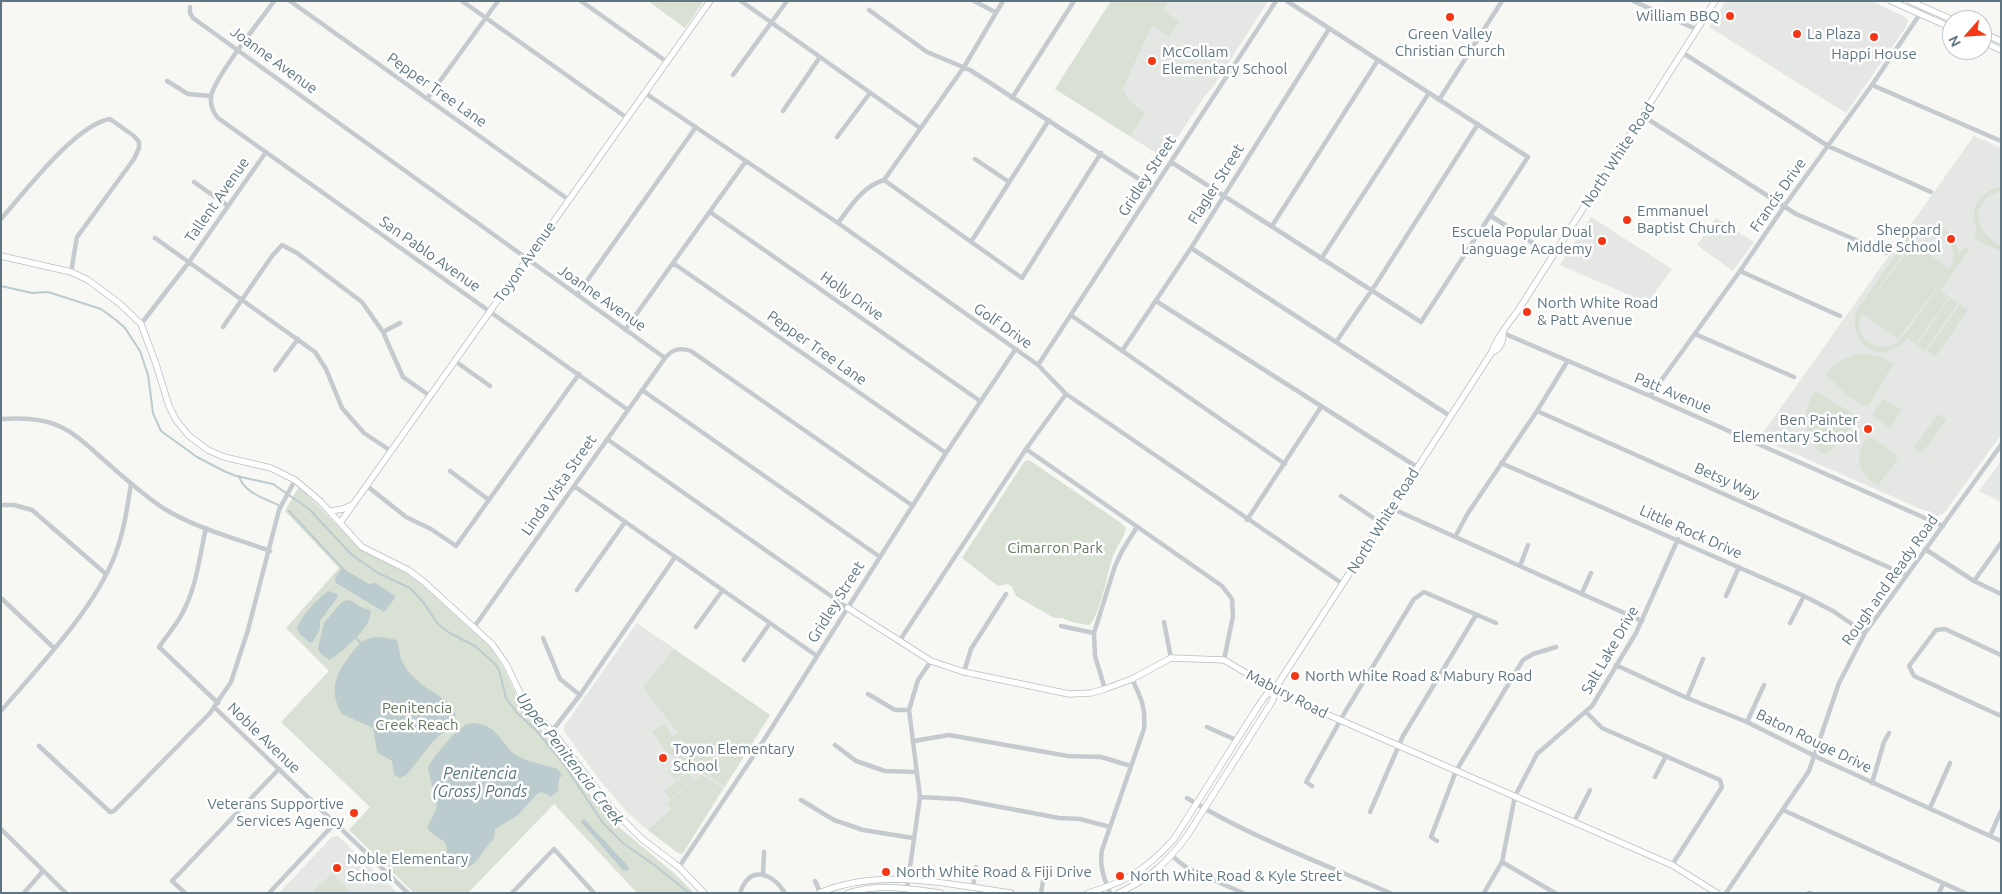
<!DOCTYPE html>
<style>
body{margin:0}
#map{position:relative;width:2002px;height:894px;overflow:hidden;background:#f7f7f4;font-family:Ubuntu,sans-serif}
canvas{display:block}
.frame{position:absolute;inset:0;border:2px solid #5f7682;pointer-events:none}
.north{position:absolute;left:1942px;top:10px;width:50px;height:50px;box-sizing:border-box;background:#fff;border:1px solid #bfc8cd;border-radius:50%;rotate:244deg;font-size:14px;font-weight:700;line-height:20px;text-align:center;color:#5f7682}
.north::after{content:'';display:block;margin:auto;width:18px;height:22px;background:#f53716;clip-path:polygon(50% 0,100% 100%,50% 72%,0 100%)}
</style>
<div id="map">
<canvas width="2002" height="894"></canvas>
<div class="frame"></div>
<div class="north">N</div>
</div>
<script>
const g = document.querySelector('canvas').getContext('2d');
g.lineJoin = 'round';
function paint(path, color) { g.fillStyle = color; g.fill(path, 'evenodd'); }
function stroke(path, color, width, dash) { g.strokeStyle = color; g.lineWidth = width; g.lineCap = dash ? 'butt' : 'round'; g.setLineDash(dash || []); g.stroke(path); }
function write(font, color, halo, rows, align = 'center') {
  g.font = font + ' Ubuntu,sans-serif'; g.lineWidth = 5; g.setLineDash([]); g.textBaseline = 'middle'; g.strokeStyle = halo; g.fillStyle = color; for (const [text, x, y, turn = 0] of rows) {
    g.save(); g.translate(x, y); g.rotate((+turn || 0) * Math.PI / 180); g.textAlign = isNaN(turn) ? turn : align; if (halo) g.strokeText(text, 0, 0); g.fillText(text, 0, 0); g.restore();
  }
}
paint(new Path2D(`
 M 1111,1 L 1268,1 L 1215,84 L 1204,97 L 1164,158 L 1055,89 Z
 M 1726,1 L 1871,1 L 1904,16 L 1908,21 L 1906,27 L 1846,113 L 1709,27 Z
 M 1974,136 L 2001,148 L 2001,435 L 1944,513 L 1937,516 L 1759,438 Z
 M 1591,217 L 1672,269 L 1647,303 L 1560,265 Z
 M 1716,218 L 1754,242 L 1733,271 L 1697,245 Z
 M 2001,461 L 2001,502 L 1979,491 Z
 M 637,623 L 770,715 L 684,852 L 681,855 L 641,825 L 626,811 L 598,778 L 564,731 L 565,725 Z
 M 338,836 L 398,893 L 279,893 L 332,837 Z`), '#e5e7e5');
paint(new Path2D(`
 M 648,1 L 704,1 L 685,28 Z
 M 1111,1 L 1169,1 L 1161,14 L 1164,11 L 1179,21 L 1169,36 L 1153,26 L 1147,36 L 1123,88 L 1128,100 L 1145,113 L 1130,136 L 1055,89 Z
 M 2001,187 L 2001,191 C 1969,199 1973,233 2001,246 L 2001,251 L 1974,239 C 1978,231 1975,227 1974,219 C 1973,203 1985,189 2001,187 Z
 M 1928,226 C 1947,226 1956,237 1959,255 L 1965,247 L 1969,250 L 1940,291 L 1949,297 L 1916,344 L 1908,339 L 1916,326 C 1911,333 1906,343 1898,347 C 1871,363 1847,337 1857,310 L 1908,237 L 1915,230 ZM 1928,231 C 1950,232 1959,250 1950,269 L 1914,243 L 1867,305 L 1912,240 L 1916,236 ZM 1945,276 C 1938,287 1905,337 1896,343 C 1886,350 1872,347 1864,338 C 1858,331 1858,321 1862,313 L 1898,339 Z
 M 1950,298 L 1958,303 L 1925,351 L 1917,345 Z
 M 1960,304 L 1968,310 L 1935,357 L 1927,351 Z
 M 1865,353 L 1884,358 L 1893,364 L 1868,406 L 1863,406 L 1847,395 L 1825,374 C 1836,361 1849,356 1865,353 Z
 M 1815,391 L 1857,416 L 1858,420 L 1826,455 C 1802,442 1801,412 1815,391 Z
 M 1884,399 L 1902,410 L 1890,428 L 1873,416 L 1873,413 Z
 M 1938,414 L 1946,420 L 1922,453 L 1914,447 Z
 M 1869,436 L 1896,454 L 1897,460 L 1878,485 C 1856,474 1854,453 1869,436 Z
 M 1029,460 L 1121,523 L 1126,528 C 1124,539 1116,547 1113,556 C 1108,571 1099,618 1089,625 L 1072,622 L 1062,618 L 1054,618 L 1016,596 L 1012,587 L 1008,584 L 998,586 L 962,558 L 1024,462 Z
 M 299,486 L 360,549 L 408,574 L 420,583 L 490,647 L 503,667 L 517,697 L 602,810 L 620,828 L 675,874 L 694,893 L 637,893 L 554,804 L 468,893 L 414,893 L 349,830 L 370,807 L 281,722 L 329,671 L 286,628 L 339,568 L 285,511 Z
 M 674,649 L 770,715 L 725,786 L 668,753 L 652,732 L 664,724 L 673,737 L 678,733 L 643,687 Z
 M 680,762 L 687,770 L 675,780 L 668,772 Z
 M 688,772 L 694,780 L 670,799 L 664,791 Z
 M 702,775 L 723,788 L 683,852 L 678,853 L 648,830 L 671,809 L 667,803 Z
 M 332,874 L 350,891 L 349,893 L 315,893 L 313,891 Z`), '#d9e0d4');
paint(new Path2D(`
 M 342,568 L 369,584 L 375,583 L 394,595 L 395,598 L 384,612 L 336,583 L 335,578 Z
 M 328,591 L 338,594 L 337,598 L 320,621 L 320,629 L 313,642 L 310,643 L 300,634 L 297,628 C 302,614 317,600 328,591 Z
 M 350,600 L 361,607 L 370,610 C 376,623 341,654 329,660 L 320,653 L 318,648 L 324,623 L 341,603 L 344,601 Z
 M 376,637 L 393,639 L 397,641 C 400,648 399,657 403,663 C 407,671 414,678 421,684 C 430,692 461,704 455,721 C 453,727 446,730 441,734 C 428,745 418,762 406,775 L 400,778 L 394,775 L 392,761 L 377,752 L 373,728 L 342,714 C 328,691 336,672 352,653 C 359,644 364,638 376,637 Z
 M 475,723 C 501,727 499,743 517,756 C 526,761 548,766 558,769 L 562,776 L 559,778 L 558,791 L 551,797 L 542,792 L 537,794 L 518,815 L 495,829 L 494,839 C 482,848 475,876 454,866 C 452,865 449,864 448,861 C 446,854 448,848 444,841 C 417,826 431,828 437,806 L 428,769 C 430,759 458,728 467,724 C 468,724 474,723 475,723 Z
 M 584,819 L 627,865 L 629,869 L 628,871 L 623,870 L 581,822 Z`), '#bccbce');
stroke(new Path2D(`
 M 1,286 L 32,293 L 48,292 L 101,309 L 116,320 L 125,328 L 140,351 L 148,375 L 153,413 L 161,431 L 197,457 L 224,471 L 236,476 L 273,484 L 309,509 L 352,555 L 378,573 L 410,588 L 424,603 L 437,623 L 448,632 L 475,646 L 495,664 L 499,670 L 506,698 L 517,713 L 536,730 L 563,763 L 603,823 L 624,844 L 653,864 L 689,893
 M 239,476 C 244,493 264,498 278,505
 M 289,511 L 344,570
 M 355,637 L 362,644
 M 450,726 L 457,733`), '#bccbce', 2);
const secondary = new Path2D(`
 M 1891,1 L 1952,28
 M 1910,1 L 1953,20
 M 1982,33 L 2001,41
 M 1982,41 L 2001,50
 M 1,256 L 71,272 L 88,280 L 119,303 L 141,324 L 156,364 L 169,406 L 176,420 L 189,436 L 208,450 L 224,457 L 271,468 L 295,480 L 320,501 L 362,547 L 408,570 L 423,581 L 492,644 L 506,664 L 521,695 L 533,712 L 552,731 L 612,809 L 642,839 L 679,867 L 704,893
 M 1492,352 C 1501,349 1503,342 1503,333
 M 330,511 L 343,509 L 352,505
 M 340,523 L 710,1
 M 848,608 L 931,661 L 964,672 L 1069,694 L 1091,693 L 1105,689 L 1132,679 L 1171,658 L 1224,660 L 1285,696 L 1672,865 L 1717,893
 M 819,893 C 881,867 947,884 1011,893
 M 848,893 C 879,883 909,889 940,893
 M 1088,893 C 1126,882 1147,869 1174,839 L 1257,708 L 1266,695 L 1274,691
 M 1119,893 C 1151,877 1166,864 1187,836 L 1273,700 L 1274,691 L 1278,684 L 1492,352 C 1494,341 1512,319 1519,309 L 1715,1`);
stroke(secondary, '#b9bfc3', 7);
stroke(new Path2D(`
 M 274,1 C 261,20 213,79 211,97 C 210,105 213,112 218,118 L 628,410
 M 290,1 L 569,200
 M 462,1 L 627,118
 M 581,1 L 667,62
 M 741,1 L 920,128
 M 974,1 L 995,12
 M 1633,1 L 1698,30
 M 190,7 L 190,13 L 193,18 L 665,358 C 672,349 680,347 691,351 L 913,506
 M 869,10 L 927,52 L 970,70 L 1153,188
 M 1683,53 L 1828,146 L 1931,192
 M 733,75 L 787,1
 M 167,81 L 188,94 L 211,96
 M 1872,85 L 2001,141
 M 645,93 L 838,223 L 1038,365 L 1066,394 L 1343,584
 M 1012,98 L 1074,1
 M 427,99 L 498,1
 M 1439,100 L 1502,1
 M 783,111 L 820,57
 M 1643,116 L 1796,214 L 1886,253
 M 837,137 L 870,93
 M 975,159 L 1009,182
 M 1171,162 L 1421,322 L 1528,157 L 1287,1
 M 884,180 L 1022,278 L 1101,153
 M 194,182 L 228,206
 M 710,212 L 980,401
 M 1491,216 L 1553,256
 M 1,219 C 24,193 76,124 110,119 L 134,136 L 139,142 L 139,148 L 134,159 L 77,237 L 71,272
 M 838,223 C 851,206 862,187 884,180 L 964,67 L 1003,1
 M 1272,226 L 1378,60
 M 155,238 L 315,352 L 326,369 L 342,408 L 364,433 L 391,451
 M 971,242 L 1049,120
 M 1191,248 L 1450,416
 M 1321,259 L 1429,93
 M 673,263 L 946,453
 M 1740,271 L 1840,316
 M 577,295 L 696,127
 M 1156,301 L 1417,467
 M 1072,316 L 1285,464
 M 141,324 L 189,262 L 266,152
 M 223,327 L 272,256 L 282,245 L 297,253 L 362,302 L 383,332 L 403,377 L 430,396
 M 625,330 L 746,161
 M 383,332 L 400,323
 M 1503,333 L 1650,396 L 1943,526
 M 1695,334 L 1794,377
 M 1336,342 L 1376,284 L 1478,124
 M 1122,351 L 1191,248 L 1329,29
 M 455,361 L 490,386
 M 1038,365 L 1276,1
 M 275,370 L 298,339
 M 642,390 L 880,557
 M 1650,396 L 1740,271 L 1785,205 L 1872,85 L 1924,8
 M 1537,411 L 1906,575
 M 1,419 C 21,418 43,418 61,427 C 78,435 90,448 104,460 C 123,477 142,494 163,508 C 195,528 235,538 270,551
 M 607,439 L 848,608
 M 1026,449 L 1222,586 L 1232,599 L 1233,616 L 1224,660
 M 1501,463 L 1804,596 L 1833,611 L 1865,633
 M 450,471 L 489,500
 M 367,486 L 406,517 L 431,529 L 456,546 L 579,374
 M 574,486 L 817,656
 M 1341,496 L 1381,523
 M 1,505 L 14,505 L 32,510 L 106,574
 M 1391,508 L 1642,621
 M 1247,520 L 1321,407
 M 206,528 C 200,554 197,583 185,608 C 179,622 168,634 159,647 L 218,703
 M 1455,537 L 1468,513 L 1537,411 L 1567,362
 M 1925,549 L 1974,581 L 2001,594
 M 1520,566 L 1528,545
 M 1974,581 L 2001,543
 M 577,590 L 625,522
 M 1582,593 L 1591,573
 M 1726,596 L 1739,567
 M 1,598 L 54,648
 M 1164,622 L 1171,658
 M 1790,623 L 1804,596
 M 1061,626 L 1094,633
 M 474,627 L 665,358
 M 696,627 L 722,591
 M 543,638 L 560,679 L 580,695
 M 900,640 L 1026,449 L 1066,394
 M 2001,655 L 1945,629 L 1936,630 L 1909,666 L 1914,676 L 2001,716
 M 744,660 L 770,623
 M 1616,665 L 1687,698 L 1747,722 L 1821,759 L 2001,841
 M 964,672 L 971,649 L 1006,594
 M 1105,689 L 1095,656 L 1094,633 L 1115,566 L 1122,551 L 1137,527
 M 868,694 L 895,710 L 909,710
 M 1687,698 L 1703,659
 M 214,707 L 408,893
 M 1,711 C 39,666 94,610 115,555 C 124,532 127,508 131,484
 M 1586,712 L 1602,728 L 1720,780 L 1722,787 L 1672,865
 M 1747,722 L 1764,685
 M 1207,727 L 1236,740
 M 552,731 L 580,695 L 675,557
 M 914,741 L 949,735 L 1068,756 L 1101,757 L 1131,766
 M 835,745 L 856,761 L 885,771 L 917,772
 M 39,746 L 110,812 L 114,811 L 210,713 L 231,682 L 248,630 L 279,510 L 295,480
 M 1655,777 L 1666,756
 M 1872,783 L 1884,742 L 1889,733
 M 1312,786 L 1306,782 L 1345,712 L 1414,599 L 1424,592 L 1496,623
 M 920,797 L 958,799 L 1059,818 L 1080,819 L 1110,827
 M 1187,798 C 1250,837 1322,863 1390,893
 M 801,800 L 834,820 L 863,830 L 913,838
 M 1930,808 L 1950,763
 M 1783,810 L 1965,893
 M 1370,812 L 1403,736 L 1476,615
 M 1574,822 L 1590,790
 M 1,829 L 66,893
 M 1990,836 L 2001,811
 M 1437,841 L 1431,837 L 1456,771 L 1523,660 L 1533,654 L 1556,647
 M 1172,856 L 1187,868 L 1243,893
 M 1502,862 L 1555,893
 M 679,867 L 762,743 L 946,453 L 1015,350
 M 763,874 L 764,852
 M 815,881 L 820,892
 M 973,887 L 976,867
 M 907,888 L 920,797 L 909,710 L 918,680 L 931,661
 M 24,893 L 43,871
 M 185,893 L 172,881 L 279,769
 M 269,893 L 335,823
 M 512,893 L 554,849 L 594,893
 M 740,893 C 750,864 772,873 785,893
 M 1041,893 L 1043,881
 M 1110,893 C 1104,878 1099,866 1102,850 L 1144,729 C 1146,707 1141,698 1132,679
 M 1484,893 L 1502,862 L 1515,796 L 1537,754 L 1592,706 L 1636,633 L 1678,539
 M 1726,893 L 1809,771 L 1839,683 L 1865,633 L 2001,445
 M 1809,893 L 1810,893
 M 1939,893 L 1943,884`), '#c4cacd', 4.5);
stroke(secondary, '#fff', 5.5);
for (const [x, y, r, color] of [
 [1730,16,5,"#f53716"],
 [1450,17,5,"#f53716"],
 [1797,34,5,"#f53716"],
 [1874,37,5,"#f53716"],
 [1152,61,5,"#f53716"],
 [1627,220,5,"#f53716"],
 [1951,239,5,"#f53716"],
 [1602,241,5,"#f53716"],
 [1527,312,5,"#f53716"],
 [1868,429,5,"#f53716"],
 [1295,676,5,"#f53716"],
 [663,758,5,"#f53716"],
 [354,813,5,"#f53716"],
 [337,868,5,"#f53716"],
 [886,872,5,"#f53716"],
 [1120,876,5,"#f53716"]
]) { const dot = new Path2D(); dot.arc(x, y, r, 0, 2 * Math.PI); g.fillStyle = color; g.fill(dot); stroke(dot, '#fff', 2); }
write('15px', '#5f7682', '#fff', [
 ["William BBQ",1720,16,"right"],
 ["Green Valley",1450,34,"center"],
 ["Christian Church",1450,51,"center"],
 ["La Plaza",1807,34],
 ["McCollam",1162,52],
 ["Elementary School",1162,69],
 ["Happi House",1874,54,"center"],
 ["Emmanuel",1637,211],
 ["Baptist Church",1637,228],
 ["Sheppard",1941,230,"right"],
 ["Middle School",1941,247,"right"],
 ["Escuela Popular Dual",1592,232,"right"],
 ["Language Academy",1592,249,"right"],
 ["North White Road",1537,303],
 ["& Patt Avenue",1537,320],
 ["Ben Painter",1858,420,"right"],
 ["Elementary School",1858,437,"right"],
 ["North White Road & Mabury Road",1305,676],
 ["Toyon Elementary",673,749],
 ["School",673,766],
 ["Veterans Supportive",344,804,"right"],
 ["Services Agency",344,821,"right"],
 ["Noble Elementary",347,859],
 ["School",347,876],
 ["North White Road & Fiji Drive",896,872],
 ["North White Road & Kyle Street",1130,876]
], 'left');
write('15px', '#5f7682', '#fff', [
 ["Joanne Avenue",274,60,36],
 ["Pepper Tree Lane",437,90,35],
 ["North White Road",1618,155,-57],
 ["Gridley Street",1147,176,-57],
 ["Flagler Street",1216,184,-58],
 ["Francis Drive",1778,195,-55],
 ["Tallent Avenue",217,200,-55],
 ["San Pablo Avenue",430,254,35],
 ["Toyon Avenue",525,262,-55],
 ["Holly Drive",852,296,35],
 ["Joanne Avenue",602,298,35],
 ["Golf Drive",1003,326,35],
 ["Pepper Tree Lane",817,348,35],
 ["Patt Avenue",1673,393,23],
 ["Betsy Way",1727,481,24],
 ["Linda Vista Street",559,485,-55],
 ["North White Road",1383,521,-58],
 ["Little Rock Drive",1691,532,24],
 ["Rough and Ready Road",1890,580,-55],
 ["Gridley Street",836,602,-58],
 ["Salt Lake Drive",1610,650,-60],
 ["Mabury Road",1287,694,27],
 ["Noble Avenue",264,738,44],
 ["Baton Rouge Drive",1814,741,26]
]);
write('15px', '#66795f', '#fff', [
 ["Cimarron Park",1055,548],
 ["Penitencia",417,708],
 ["Creek Reach",417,725]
]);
write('italic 16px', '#5a767d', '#fff', [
 ["Upper Penitencia Creek",570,759,52],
 ["Penitencia",480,774],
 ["(Gross) Ponds",480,792]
]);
</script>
